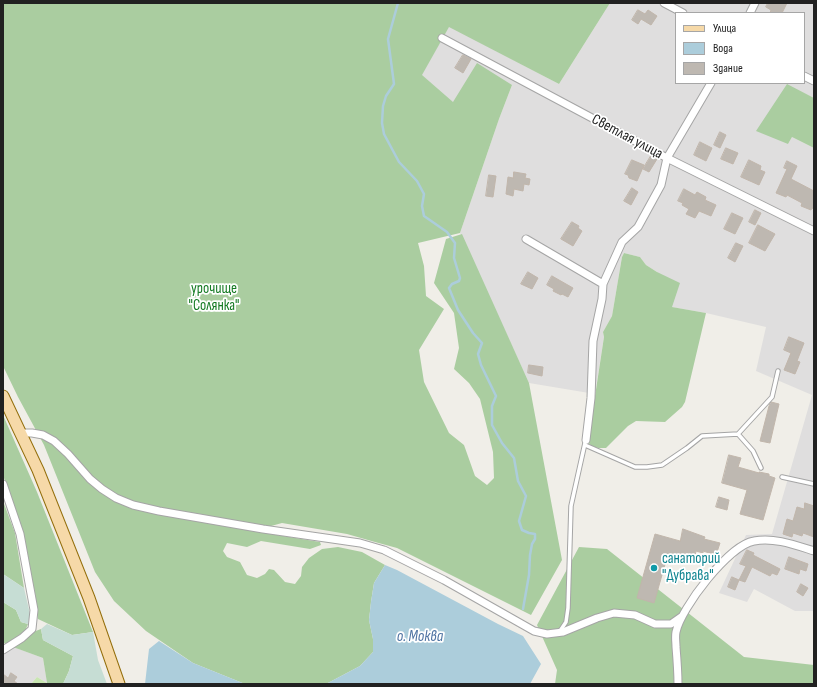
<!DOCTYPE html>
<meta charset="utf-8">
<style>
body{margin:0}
#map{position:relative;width:817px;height:687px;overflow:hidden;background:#f0eee8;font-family:"Sofia Sans Condensed",sans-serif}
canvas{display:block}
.frame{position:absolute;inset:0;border:4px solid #212121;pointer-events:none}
.legend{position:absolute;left:675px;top:12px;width:130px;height:72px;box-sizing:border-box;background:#fff;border:1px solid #a6a6a6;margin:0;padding:5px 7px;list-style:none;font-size:12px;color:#212121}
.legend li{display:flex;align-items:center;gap:8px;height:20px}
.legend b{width:20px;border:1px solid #a6a6a6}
</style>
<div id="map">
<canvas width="817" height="687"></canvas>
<div class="frame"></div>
<ul class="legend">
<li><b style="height:5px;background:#f6d9a8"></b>Улица</li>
<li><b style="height:11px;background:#accddb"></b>Вода</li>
<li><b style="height:11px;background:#beb8b1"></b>Здание</li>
</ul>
</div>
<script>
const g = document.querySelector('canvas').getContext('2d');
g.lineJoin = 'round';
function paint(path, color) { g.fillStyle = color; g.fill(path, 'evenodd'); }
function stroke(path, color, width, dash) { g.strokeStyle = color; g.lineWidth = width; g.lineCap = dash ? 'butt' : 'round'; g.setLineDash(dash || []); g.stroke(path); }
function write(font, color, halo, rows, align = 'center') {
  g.font = font + ' "Sofia Sans Condensed",sans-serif'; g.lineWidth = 3.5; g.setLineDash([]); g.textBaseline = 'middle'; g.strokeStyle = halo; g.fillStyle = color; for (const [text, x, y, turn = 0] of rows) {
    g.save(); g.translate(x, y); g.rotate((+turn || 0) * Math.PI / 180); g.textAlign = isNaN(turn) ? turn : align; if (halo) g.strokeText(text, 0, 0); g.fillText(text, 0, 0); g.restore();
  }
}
paint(new Path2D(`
 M 610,3 L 814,3 L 814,98 L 786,85 L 788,144 L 792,137 L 814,148 L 814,611 L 795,611 L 754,589 L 747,602 L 719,593 L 746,535 L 772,534 L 812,395 L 756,371 L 766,327 L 706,313 L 671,307 L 657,272 L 646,265 L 640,257 L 624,253 L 622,257 L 612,316 L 603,332 L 604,337 L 595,394 L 529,383 L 460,233 L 499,119 L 512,85 L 453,103 L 421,75 L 449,26 L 559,84 ZM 676,13 L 804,13 L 804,83 L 676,83 Z
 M 3,643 L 43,658 L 47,683 L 37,677 L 31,684 L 3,684 Z`), '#dfdede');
paint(new Path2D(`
 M 37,677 L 47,683 L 55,684 L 31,684 Z`), '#c9e6b2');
paint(new Path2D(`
 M 3,3 L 610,3 L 559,84 L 449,27 L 422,75 L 453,102 L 477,63 L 512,85 L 499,119 L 460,233 L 418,243 L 424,266 L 426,296 L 444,309 L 419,350 L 424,382 L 449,433 L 464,445 L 475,476 L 487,485 L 494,478 L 493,452 L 480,399 L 469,383 L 454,369 L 459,348 L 454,313 L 434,283 L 446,239 L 462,234 L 529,383 L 562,560 L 531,615 L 397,548 L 375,542 L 347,534 L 282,523 L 253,531 L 320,542 L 321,545 L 310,549 L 261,541 L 247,547 L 227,543 L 223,551 L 227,557 L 240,562 L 247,575 L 257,578 L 265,574 L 269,569 L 274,570 L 285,582 L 295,584 L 301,576 L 302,567 L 309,558 L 322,549 L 338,547 L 362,552 L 385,565 L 374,583 L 371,602 L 369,620 L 373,639 L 373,652 L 360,666 L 326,684 L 245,684 L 193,663 L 146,631 L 114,601 L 95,572 L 44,445 L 18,397 L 3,366 Z
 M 787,84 L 814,98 L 814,148 L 792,137 L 788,144 L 756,131 Z
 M 624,253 L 640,257 L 646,265 L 657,272 L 680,283 L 672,307 L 706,313 L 685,402 L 682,407 L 665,422 L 636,421 L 628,426 L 606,448 C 598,448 592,449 588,442 L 604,337 L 603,332 L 612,316 L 622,257 Z
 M 3,415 L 37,492 L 93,632 L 72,635 L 38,619 L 35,593 L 22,532 L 3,475 Z
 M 3,501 L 15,533 L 24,588 L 3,574 Z
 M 579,547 L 607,549 L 744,657 L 814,665 L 814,684 L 555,684 L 557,670 L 537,625 Z
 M 3,602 L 16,610 L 21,622 L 28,624 L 25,631 L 7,644 L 3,643 Z
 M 41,629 L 43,640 L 73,656 L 69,671 L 63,684 L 47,683 L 43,658 L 13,647 L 33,632 Z`), '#aacda0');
paint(new Path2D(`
 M 3,574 L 24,588 L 30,614 L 28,624 L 21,622 L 16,610 L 3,602 Z
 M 47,624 L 72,635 L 93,632 L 98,660 L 107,684 L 63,684 L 69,671 L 73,656 L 43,640 L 41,629 Z`), '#c6ddd4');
paint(new Path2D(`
 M 385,565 L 397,570 L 498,624 L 523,636 L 541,664 L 530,684 L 326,684 L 360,666 L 373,652 L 373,639 L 369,620 L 371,602 L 374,583 Z
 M 159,641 L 193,663 L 245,684 L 145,684 L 149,649 Z`), '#accddb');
stroke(new Path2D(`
 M 398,3 L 388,39 L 394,84 L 386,96 L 383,106 L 382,123 L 384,134 L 399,162 L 417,181 L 424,194 L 422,206 L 424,216 L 447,232 L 455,243 L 454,258 L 460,278 L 459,281 L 452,284 L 449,288 L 458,310 L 473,333 L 482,343 L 478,354 L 481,365 L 496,396 L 492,406 L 492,425 L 502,443 L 514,458 L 518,481 L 526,496 L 519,521 L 522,530 L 529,533 L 535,534 L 535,539 L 532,544 L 530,555 L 529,575 L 523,609`), '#accddb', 2.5);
const building = new Path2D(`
 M 768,3 L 787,3 L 782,13 L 770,13 L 771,10 L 766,7 Z
 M 638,10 L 645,14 L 648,10 L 657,16 L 651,25 L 641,19 L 638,24 L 632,20 Z
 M 463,55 L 471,59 L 463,73 L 455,68 Z
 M 720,132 L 726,135 L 720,148 L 714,145 Z
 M 700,142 L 712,148 L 706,161 L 694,155 Z
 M 726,148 L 738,153 L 733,164 L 721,159 Z
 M 651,156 L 657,159 L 649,172 L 643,169 Z
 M 632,160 L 644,165 L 637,181 L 629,178 L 628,175 L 625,174 Z
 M 749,160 L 761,166 L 760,170 L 765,172 L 759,185 L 741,177 Z
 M 787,161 L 797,166 L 791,179 L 814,191 L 814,209 L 812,208 L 811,210 L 801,206 L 802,203 L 787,195 L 786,197 L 776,193 L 787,169 L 784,168 Z
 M 514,172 L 526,174 L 525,178 L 530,179 L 529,185 L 524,184 L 523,191 L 514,189 L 513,196 L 506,194 L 508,177 L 513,178 Z
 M 489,175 L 496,176 L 493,197 L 486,196 Z
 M 632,188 L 638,192 L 631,205 L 624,201 Z
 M 684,189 L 695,195 L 697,192 L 706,197 L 705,200 L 716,205 L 711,216 L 699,211 L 695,218 L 686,214 L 689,209 L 682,205 L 683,203 L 678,201 Z
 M 755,210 L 761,213 L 755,225 L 749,222 Z
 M 732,213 L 743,218 L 735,234 L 724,229 Z
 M 572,222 L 579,226 L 578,228 L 582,231 L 573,246 L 561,239 Z
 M 758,225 L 775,234 L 765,251 L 749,243 Z
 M 736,243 L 743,246 L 735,262 L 728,258 Z
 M 528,272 L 538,278 L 532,289 L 521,284 Z
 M 552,276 L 573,288 L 568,297 L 562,294 L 561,295 L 553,291 L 554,289 L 547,285 Z
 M 789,337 L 804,343 L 797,361 L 800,362 L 795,374 L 784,370 L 791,353 L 784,350 Z
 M 529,365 L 543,367 L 542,376 L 528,373 Z
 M 771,402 L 779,404 L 770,443 L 760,441 L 769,406 Z
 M 729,455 L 741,458 L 738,467 L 759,473 L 759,472 L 769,474 L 769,476 L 775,478 L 763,520 L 740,514 L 747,490 L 722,483 Z
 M 719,497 L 729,500 L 727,510 L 716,507 Z
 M 805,503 L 814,506 L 814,537 L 803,533 L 802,536 L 793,533 L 792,537 L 783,534 L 787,519 L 793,521 L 797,507 L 804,509 Z
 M 683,529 L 705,537 L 704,539 L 720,543 L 716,555 L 703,551 L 703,553 L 696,551 L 695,556 L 687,553 L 685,559 L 668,554 L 654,603 L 637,598 L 655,534 L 680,541 Z
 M 747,550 L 754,553 L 753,555 L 780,569 L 777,575 L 772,573 L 770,576 L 752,567 L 745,582 L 739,580 L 746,566 L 740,564 Z
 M 789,557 L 808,564 L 806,571 L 800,569 L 799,574 L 785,569 Z
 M 732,577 L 739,580 L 735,590 L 728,587 Z
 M 801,584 L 808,588 L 803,596 L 797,592 Z
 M 11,673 L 17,677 L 14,681 L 18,684 L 3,684 L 3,674 L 8,678 Z`);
paint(building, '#beb8b1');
stroke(building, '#c1b6ab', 1);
const lane = new Path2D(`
 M 738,434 L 753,451 L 761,468
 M 585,445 L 635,467 L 647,467 L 662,465 L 687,448 L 702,436 L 738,434 L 772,397 L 778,371
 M 782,477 L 814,484
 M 560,631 L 566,622 L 568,608 L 571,506 L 585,443`);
const street = new Path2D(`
 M 664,3 L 683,13
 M 750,13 L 755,3
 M 442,38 L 667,158 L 814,231
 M 804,76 L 814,81
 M 526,239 L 603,284
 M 21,433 L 32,433 L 43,435 L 54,441 L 68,454 L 90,479 L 102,489 L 116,498 L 133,505 L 159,511 L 263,529 L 360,543 L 384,550 L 444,580 L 534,631 L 547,634 L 563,632 L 597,618 L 614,613 L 635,615 L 655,624 L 671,624 L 681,617
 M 586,440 L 591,398 L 593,341 L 602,299 L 603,284 L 622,242 L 638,227 L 661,185 L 667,158 L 711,83
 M 3,484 L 20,534 L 34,610 L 32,629 L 22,638 L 3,650
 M 678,684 C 678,672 677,659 676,647 C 676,642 675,637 676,632 C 681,608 729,545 754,541 C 774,537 795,545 814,551`);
const primary = new Path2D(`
 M 3,396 L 38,470 L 89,598 L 119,684`);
stroke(lane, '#a5a5a5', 5.5);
stroke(street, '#a5a5a5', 9);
stroke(primary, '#936e0b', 13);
stroke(lane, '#fff', 3.5);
stroke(street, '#fff', 7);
stroke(primary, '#f6d9a8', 11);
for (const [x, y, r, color] of [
 [654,568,4,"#0f9aa8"]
]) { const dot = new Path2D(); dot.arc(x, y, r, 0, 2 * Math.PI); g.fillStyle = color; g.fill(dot); stroke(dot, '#fff', 1.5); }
write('15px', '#212121', '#fff', [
 ["Светлая улица",627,137,28]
]);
write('15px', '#147a23', '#fff', [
 ["урочище",214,289],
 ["\"Солянка\"",214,306]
]);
write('15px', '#0d838f', '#fff', [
 ["санаторий",662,559],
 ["\"Дубрава\"",662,576]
], 'left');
write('italic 16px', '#5074a3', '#fff', [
 ["о. Моква",420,637]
]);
</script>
